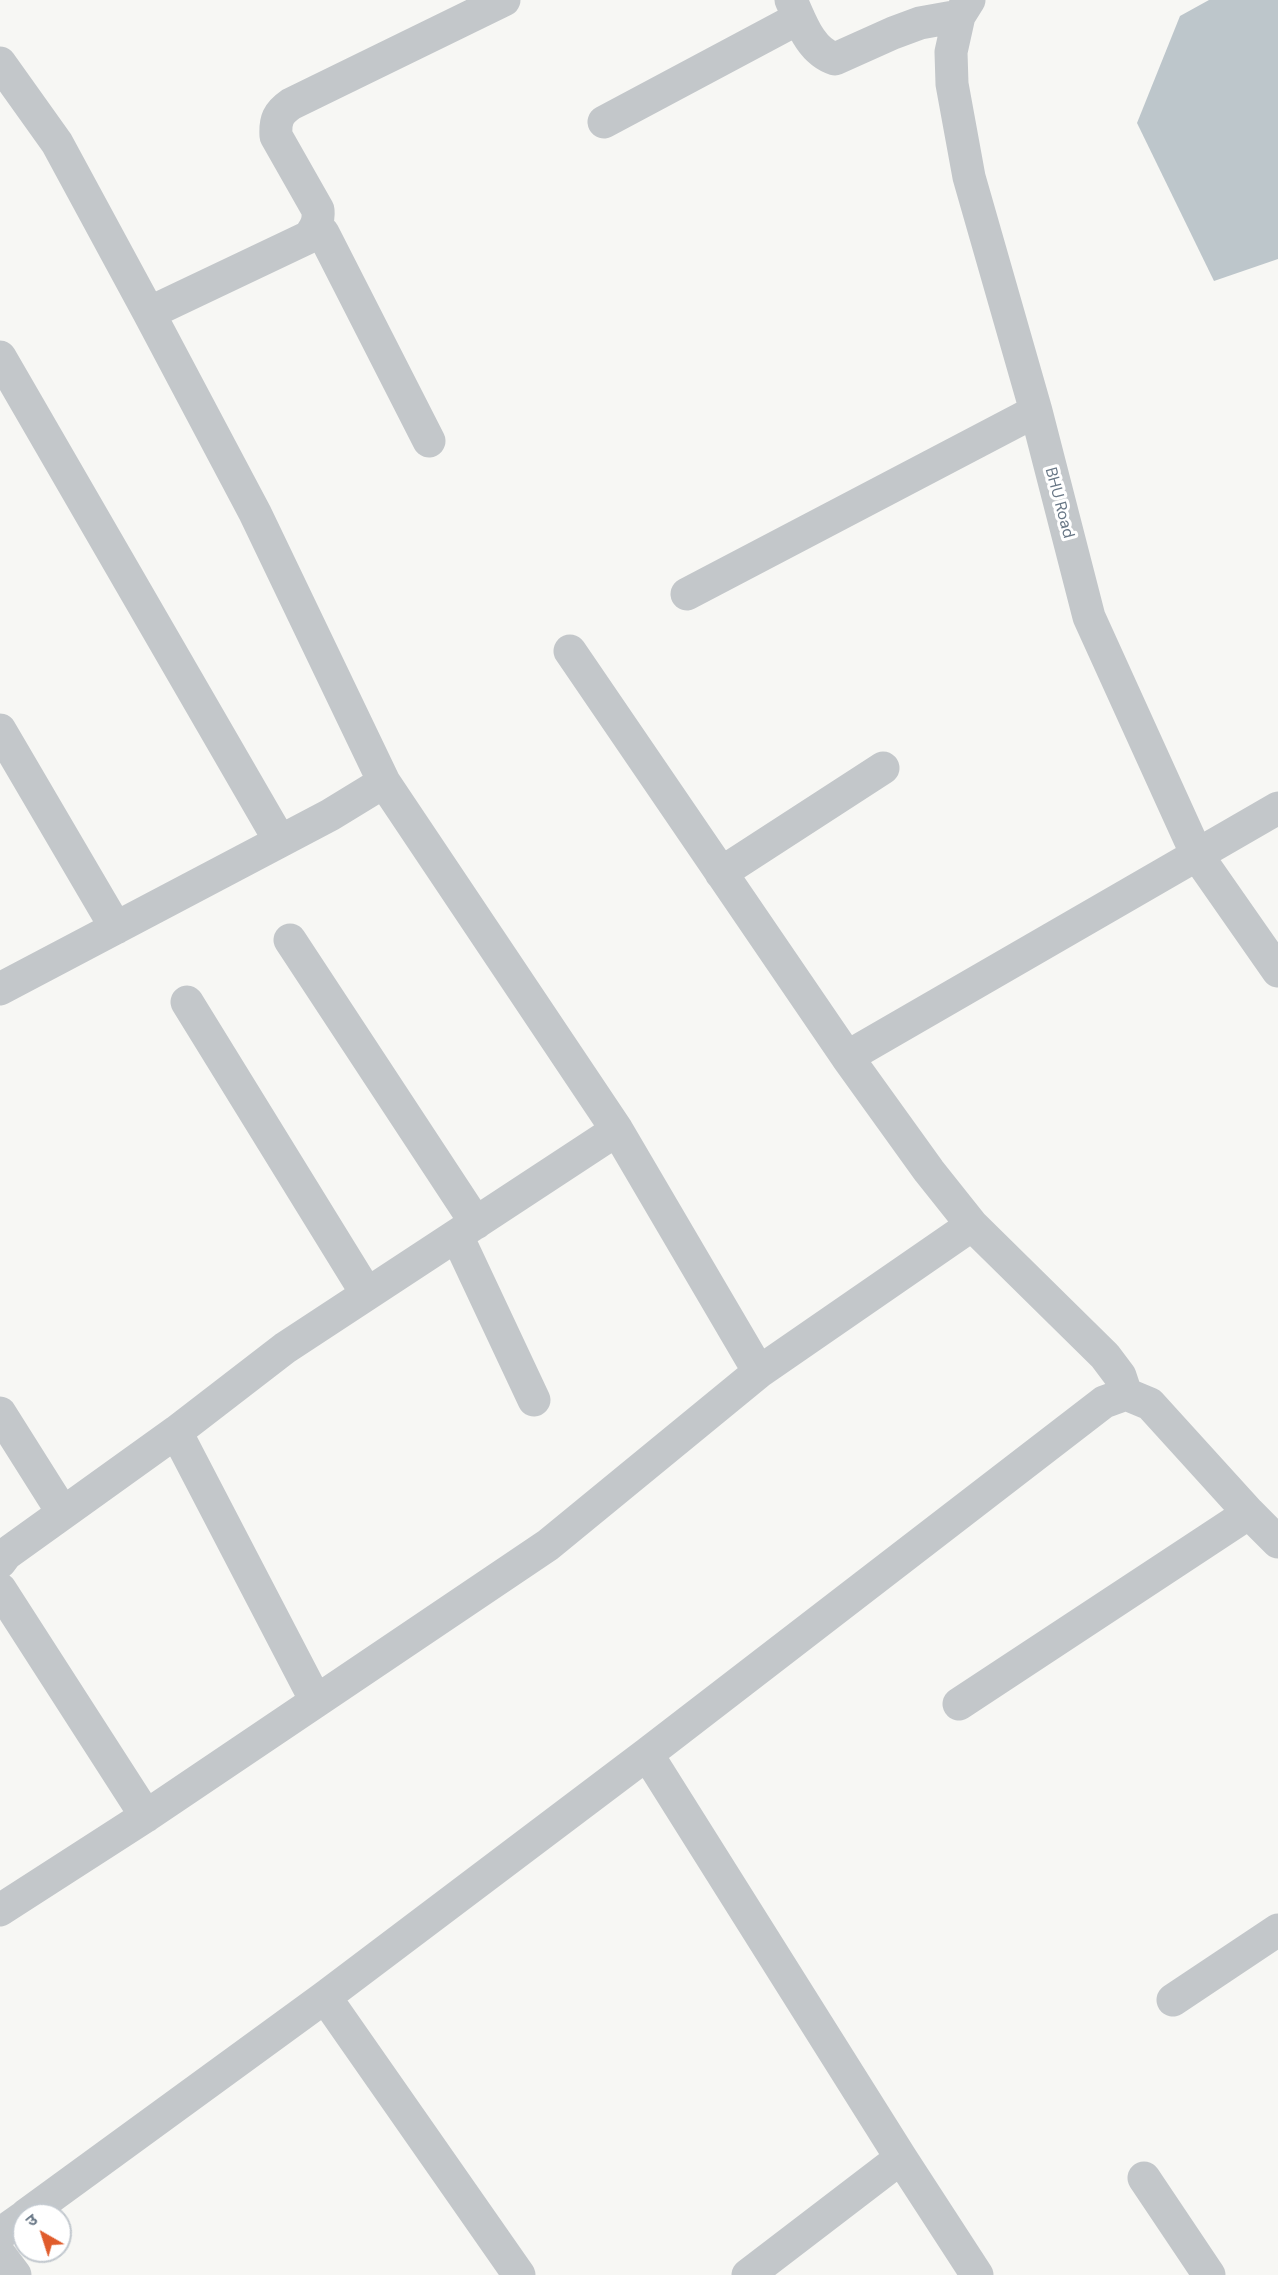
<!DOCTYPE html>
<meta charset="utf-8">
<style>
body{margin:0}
#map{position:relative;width:1278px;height:2275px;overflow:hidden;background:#f7f7f4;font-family:"DM Sans","Noto Sans Devanagari",sans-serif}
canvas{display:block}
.north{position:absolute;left:12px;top:2203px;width:60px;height:60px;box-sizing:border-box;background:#fff;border:2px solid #c2c8ce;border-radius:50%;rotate:321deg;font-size:16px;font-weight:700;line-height:24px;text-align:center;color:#677685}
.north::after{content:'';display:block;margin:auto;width:21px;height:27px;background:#e05c2c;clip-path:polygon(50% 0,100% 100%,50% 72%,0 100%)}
</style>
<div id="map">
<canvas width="1278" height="2275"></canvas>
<div class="north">उ</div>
</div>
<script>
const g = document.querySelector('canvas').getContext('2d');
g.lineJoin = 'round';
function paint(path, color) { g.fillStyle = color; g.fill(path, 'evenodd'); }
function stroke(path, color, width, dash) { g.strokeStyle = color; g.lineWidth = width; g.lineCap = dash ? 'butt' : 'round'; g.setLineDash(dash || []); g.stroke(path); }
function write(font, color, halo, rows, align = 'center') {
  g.font = font + ' "DM Sans",sans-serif'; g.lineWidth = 6; g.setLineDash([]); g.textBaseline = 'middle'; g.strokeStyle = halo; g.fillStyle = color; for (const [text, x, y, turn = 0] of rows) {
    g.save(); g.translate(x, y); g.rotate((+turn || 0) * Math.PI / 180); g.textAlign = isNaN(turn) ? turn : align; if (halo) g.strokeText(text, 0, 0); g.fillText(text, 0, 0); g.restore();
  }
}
paint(new Path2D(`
 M 1209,0 L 1278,0 L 1278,259 L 1214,281 L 1137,123 L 1180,16 Z`), '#bdc6cb');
stroke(new Path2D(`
 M 791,0 C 801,22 810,51 835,59 L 893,33 L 920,23 L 959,16
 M 969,0 L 959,16 L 951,52 L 952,84 L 969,177 L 1036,411 L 1089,617 L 1197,855 L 1278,971
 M 0,63 L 57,143 L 149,313 L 255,513 L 384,782 L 617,1130 L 759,1372
 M 604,122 L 799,18
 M 316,228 L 323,233 L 429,441
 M 149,313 L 309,237 C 316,227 319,222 318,210 L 276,136 C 275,120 278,113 291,104 L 504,0
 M 0,357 L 280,841
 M 687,594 L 1036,411
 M 570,651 L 847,1057 L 929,1171 L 972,1225 L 1105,1356 L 1120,1376 L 1126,1394
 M 0,730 L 116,928
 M 721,873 L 883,768
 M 290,940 L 476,1223
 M 0,989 L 330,815 L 384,782
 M 187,1002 L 367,1294
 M 847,1057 L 1278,808
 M 457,1236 L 534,1400
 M 0,1413 L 63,1513
 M 176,1432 L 316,1701
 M 0,1562 L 6,1554 L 176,1432 L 285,1348 L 617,1130
 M 0,1589 L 146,1816
 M 959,1704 L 1249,1513
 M 647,1754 L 901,2158 L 977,2275
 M 0,1910 L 146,1816 L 548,1545 L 759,1372 L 972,1225
 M 325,1997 L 519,2275
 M 1173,2000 L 1278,1930
 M 1144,2178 L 1209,2275
 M 26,2215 L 325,1997 L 647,1754 L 1104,1402 L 1126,1394 L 1150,1404 L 1249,1513 L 1278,1542
 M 0,2234 L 24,2217
 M 0,2255 L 15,2275
 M 748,2275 L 901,2158`), '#c3c7ca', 33);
write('16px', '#677685', '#fff', [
 ["BHU Road",1059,503,75]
]);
</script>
